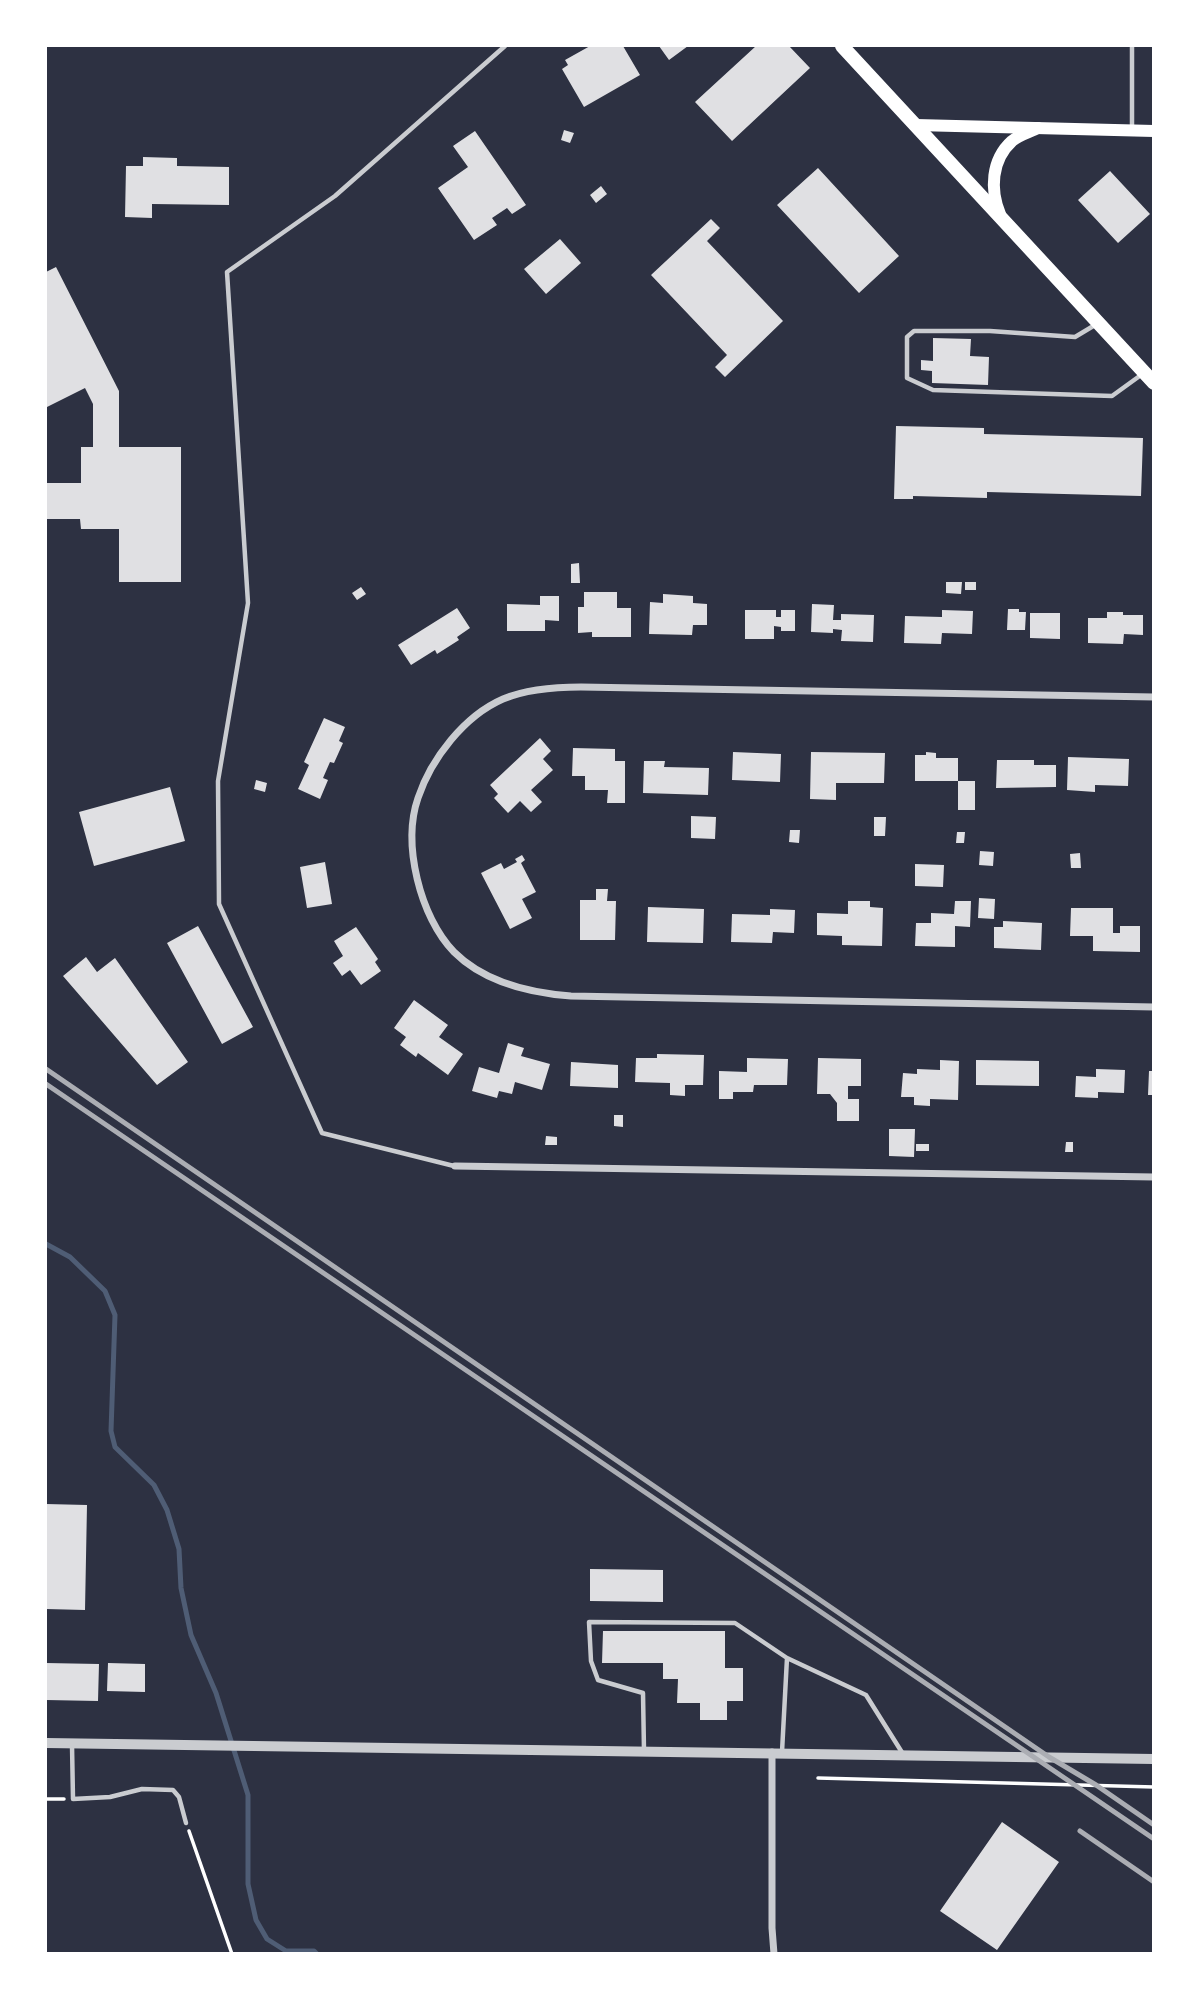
<!DOCTYPE html>
<style>
body{margin:0}
#map{position:relative;width:1199px;height:1999px;overflow:hidden;background:#2d3142;font-family:"Crimson Pro",serif}
canvas{display:block}
.frame{position:absolute;inset:0;border:47px solid #fff;pointer-events:none}
</style>
<div id="map">
<canvas width="1199" height="1999"></canvas>
<div class="frame"></div>
</div>
<script>
const g = document.querySelector('canvas').getContext('2d');
g.lineJoin = 'round';
function stroke(path, color, width, dash) { g.strokeStyle = color; g.lineWidth = width; g.lineCap = dash ? 'butt' : 'round'; g.setLineDash(dash || []); g.stroke(path); }
function paint(path, color) { g.fillStyle = color; g.fill(path, 'evenodd'); }
stroke(new Path2D(`
 M 46,1244 L 70,1257 L 105,1291 L 115,1315 L 111,1431 L 115,1447 L 154,1485 L 167,1510 L 179,1549 L 181,1588 L 191,1635 L 216,1693 L 248,1795 L 248,1884 L 256,1920 L 267,1939 L 286,1951 L 314,1951 L 317,1954`), '#4f5d75', 5);
paint(new Path2D(`
 M 590,46 L 623,46 L 640,75 L 584,107 L 562,69 L 568,65 L 565,60 Z
 M 659,46 L 688,46 L 669,60 Z
 M 756,46 L 789,46 L 810,68 L 732,141 L 695,102 Z
 M 564,130 L 574,133 L 570,143 L 561,140 Z
 M 475,131 L 526,205 L 512,214 L 507,208 L 492,218 L 497,225 L 474,240 L 438,188 L 468,167 L 453,146 Z
 M 143,157 L 177,158 L 177,166 L 229,167 L 229,205 L 152,204 L 152,218 L 125,217 L 126,166 L 143,166 Z
 M 818,168 L 899,256 L 859,293 L 777,205 Z
 M 1110,171 L 1150,214 L 1118,243 L 1078,200 Z
 M 601,186 L 607,194 L 596,203 L 590,195 Z
 M 711,219 L 720,228 L 707,241 L 783,321 L 725,377 L 715,367 L 727,355 L 651,275 Z
 M 560,239 L 581,263 L 546,294 L 524,269 Z
 M 56,267 L 119,391 L 119,447 L 181,447 L 181,582 L 119,582 L 119,529 L 81,529 L 80,519 L 46,519 L 46,483 L 81,483 L 81,447 L 93,447 L 93,404 L 85,388 L 47,407 L 46,403 L 46,272 Z
 M 933,338 L 971,339 L 970,356 L 989,357 L 988,385 L 932,383 L 932,371 L 921,370 L 921,360 L 933,361 Z
 M 896,426 L 984,428 L 984,434 L 1143,438 L 1141,496 L 987,492 L 987,498 L 913,496 L 913,499 L 894,499 Z
 M 579,563 L 580,583 L 571,583 L 571,564 Z
 M 946,582 L 962,582 L 961,594 L 946,593 Z
 M 965,582 L 976,582 L 976,590 L 965,590 Z
 M 361,587 L 366,594 L 357,600 L 352,593 Z
 M 584,592 L 617,592 L 617,608 L 631,608 L 631,637 L 592,637 L 592,632 L 578,633 L 578,607 L 584,607 Z
 M 663,594 L 693,596 L 693,603 L 707,604 L 707,625 L 693,625 L 692,635 L 649,634 L 650,602 L 663,603 Z
 M 540,596 L 559,596 L 559,621 L 545,620 L 545,631 L 507,631 L 507,604 L 540,605 Z
 M 812,604 L 834,605 L 833,620 L 841,620 L 841,614 L 874,615 L 873,642 L 841,641 L 842,630 L 833,629 L 833,633 L 811,632 Z
 M 457,608 L 470,628 L 457,637 L 459,640 L 437,654 L 435,650 L 411,665 L 398,645 Z
 M 1008,609 L 1019,609 L 1019,612 L 1026,612 L 1025,630 L 1007,630 Z
 M 745,610 L 776,610 L 776,617 L 781,617 L 781,610 L 795,610 L 795,631 L 781,631 L 781,627 L 774,626 L 774,639 L 745,639 Z
 M 942,610 L 973,611 L 972,634 L 942,633 L 941,644 L 904,643 L 905,616 L 942,617 Z
 M 1107,612 L 1123,612 L 1123,615 L 1143,615 L 1143,635 L 1124,634 L 1123,644 L 1088,643 L 1088,618 L 1107,618 Z
 M 1030,613 L 1060,613 L 1060,639 L 1030,638 Z
 M 324,718 L 345,727 L 339,741 L 343,743 L 334,763 L 330,762 L 323,778 L 328,780 L 320,799 L 298,789 L 309,765 L 304,762 Z
 M 540,738 L 551,751 L 543,759 L 553,770 L 531,790 L 542,802 L 531,812 L 520,801 L 508,813 L 494,798 L 498,794 L 490,785 Z
 M 573,748 L 615,749 L 615,761 L 625,761 L 625,803 L 607,803 L 608,790 L 585,790 L 585,776 L 572,776 Z
 M 733,752 L 781,754 L 780,782 L 732,780 Z
 M 811,752 L 885,753 L 884,783 L 836,783 L 836,800 L 810,799 Z
 M 926,752 L 936,753 L 936,758 L 958,758 L 958,781 L 915,781 L 915,755 L 926,755 Z
 M 1068,757 L 1129,759 L 1128,786 L 1095,785 L 1095,792 L 1067,790 Z
 M 997,760 L 1034,760 L 1034,765 L 1056,765 L 1056,787 L 996,788 Z
 M 644,761 L 665,761 L 664,767 L 709,768 L 708,795 L 643,793 Z
 M 256,780 L 267,783 L 265,792 L 254,789 Z
 M 958,781 L 975,781 L 975,810 L 958,810 Z
 M 170,787 L 185,841 L 94,866 L 79,812 Z
 M 691,816 L 716,817 L 715,839 L 691,838 Z
 M 874,817 L 886,817 L 885,836 L 874,836 Z
 M 790,830 L 800,830 L 799,843 L 789,842 Z
 M 957,832 L 965,832 L 964,843 L 956,843 Z
 M 980,851 L 994,852 L 993,866 L 979,865 Z
 M 1080,853 L 1081,868 L 1071,868 L 1070,854 Z
 M 522,855 L 525,860 L 521,863 L 536,892 L 522,899 L 532,918 L 510,929 L 481,873 L 501,863 L 504,869 L 517,862 L 515,859 Z
 M 325,862 L 332,904 L 307,908 L 300,867 Z
 M 915,864 L 944,865 L 943,887 L 915,886 Z
 M 596,889 L 608,889 L 607,901 L 616,901 L 615,940 L 580,940 L 580,900 L 596,900 Z
 M 979,898 L 995,899 L 994,919 L 978,918 Z
 M 848,901 L 870,901 L 870,907 L 883,908 L 882,946 L 842,945 L 842,936 L 817,935 L 817,913 L 848,914 Z
 M 955,901 L 971,901 L 970,927 L 955,926 L 955,947 L 915,946 L 916,923 L 931,923 L 931,913 L 954,914 Z
 M 648,907 L 704,909 L 703,943 L 647,942 Z
 M 1071,908 L 1113,908 L 1113,933 L 1120,933 L 1120,926 L 1140,926 L 1140,952 L 1093,951 L 1093,936 L 1070,936 Z
 M 770,909 L 795,910 L 794,933 L 773,932 L 772,943 L 731,942 L 732,914 L 770,915 Z
 M 1003,921 L 1042,923 L 1041,950 L 994,948 L 994,927 L 1003,927 Z
 M 198,926 L 253,1027 L 222,1044 L 167,943 Z
 M 356,927 L 378,959 L 375,962 L 381,971 L 361,985 L 350,970 L 342,976 L 333,963 L 343,956 L 334,941 Z
 M 86,957 L 97,972 L 115,958 L 188,1062 L 157,1085 L 63,976 Z
 M 414,1000 L 448,1025 L 439,1037 L 463,1054 L 448,1075 L 418,1053 L 416,1057 L 400,1045 L 406,1037 L 394,1028 Z
 M 508,1043 L 524,1048 L 521,1056 L 550,1064 L 542,1090 L 515,1082 L 512,1094 L 499,1091 L 497,1098 L 472,1091 L 479,1067 L 499,1073 Z
 M 657,1054 L 704,1055 L 703,1085 L 685,1085 L 685,1096 L 670,1095 L 670,1083 L 635,1082 L 636,1058 L 657,1058 Z
 M 747,1058 L 788,1059 L 787,1085 L 754,1085 L 753,1092 L 733,1092 L 733,1099 L 719,1099 L 719,1071 L 747,1072 Z
 M 818,1058 L 861,1059 L 861,1086 L 848,1086 L 848,1099 L 859,1099 L 859,1121 L 837,1121 L 837,1103 L 830,1094 L 817,1094 Z
 M 940,1060 L 959,1061 L 958,1100 L 930,1099 L 930,1106 L 914,1105 L 914,1097 L 901,1097 L 903,1073 L 917,1074 L 917,1069 L 940,1070 Z
 M 976,1060 L 1039,1061 L 1039,1086 L 976,1085 Z
 M 571,1062 L 618,1065 L 618,1088 L 570,1086 Z
 M 1096,1069 L 1125,1070 L 1124,1093 L 1098,1092 L 1098,1098 L 1075,1097 L 1076,1076 L 1096,1077 Z
 M 1149,1071 L 1154,1071 L 1154,1095 L 1148,1095 Z
 M 614,1115 L 623,1115 L 623,1127 L 614,1126 Z
 M 889,1129 L 915,1129 L 914,1157 L 889,1156 Z
 M 546,1136 L 557,1137 L 557,1145 L 545,1145 Z
 M 1066,1142 L 1073,1142 L 1073,1152 L 1065,1152 Z
 M 916,1144 L 929,1144 L 929,1151 L 916,1151 Z
 M 46,1504 L 87,1505 L 85,1610 L 46,1609 Z
 M 590,1569 L 663,1570 L 663,1602 L 590,1601 Z
 M 603,1631 L 725,1631 L 725,1668 L 743,1668 L 743,1701 L 727,1701 L 727,1720 L 700,1720 L 700,1703 L 677,1703 L 678,1679 L 663,1679 L 663,1663 L 602,1663 Z
 M 46,1663 L 99,1664 L 98,1701 L 46,1700 Z
 M 108,1663 L 145,1664 L 145,1692 L 107,1691 Z
 M 1002,1822 L 1059,1862 L 997,1950 L 940,1911 Z`), '#e0e0e3');
stroke(new Path2D(`
 M 818,1778 L 1154,1787
 M 46,1799 L 64,1799
 M 189,1831 L 232,1954`), '#fff', 3.5);
stroke(new Path2D(`
 M 1132,46 L 1132,130
 M 1095,325 L 1075,337 L 990,331 L 914,331 L 907,337 L 907,378 L 933,390 L 1112,396 L 1141,375
 M 454,1166 L 322,1133 L 219,904 L 218,781 L 248,603 L 227,272 L 335,196 L 505,46
 M 72,1745 L 73,1799 L 110,1797 L 142,1789 L 173,1790 L 179,1797 L 186,1823
 M 644,1751 L 643,1693 L 598,1680 L 591,1661 L 589,1622 L 735,1623 L 787,1658
 M 782,1752 L 787,1658 L 866,1695 L 903,1754`), '#caccd0', 4.5);
stroke(new Path2D(`
 M 1154,697 L 581,687 C 554,687 527,689 503,699 C 464,716 431,759 418,798 C 402,844 420,917 454,952 C 484,982 531,993 571,996 L 1154,1007
 M 455,1166 L 1154,1177
 M 772,1752 L 772,1928 L 774,1954`), '#caccd0', 7);
stroke(new Path2D(`
 M 46,1743 L 1154,1759`), '#caccd0', 10);
stroke(new Path2D(`
 M 916,125 L 1154,131`), '#fff', 12);
stroke(new Path2D(`
 M 1000,214 C 990,190 991,160 1012,141 C 1019,135 1030,132 1038,128`), '#fff', 12);
stroke(new Path2D(`
 M 842,46 L 1154,383`), '#fff', 14);
stroke(new Path2D(`
 M 46,1069 L 1049,1757 L 1096,1785 L 1154,1825
 M 46,1084 L 1154,1839
 M 1080,1831 L 1154,1882`), '#abadb3', 5);
</script>
